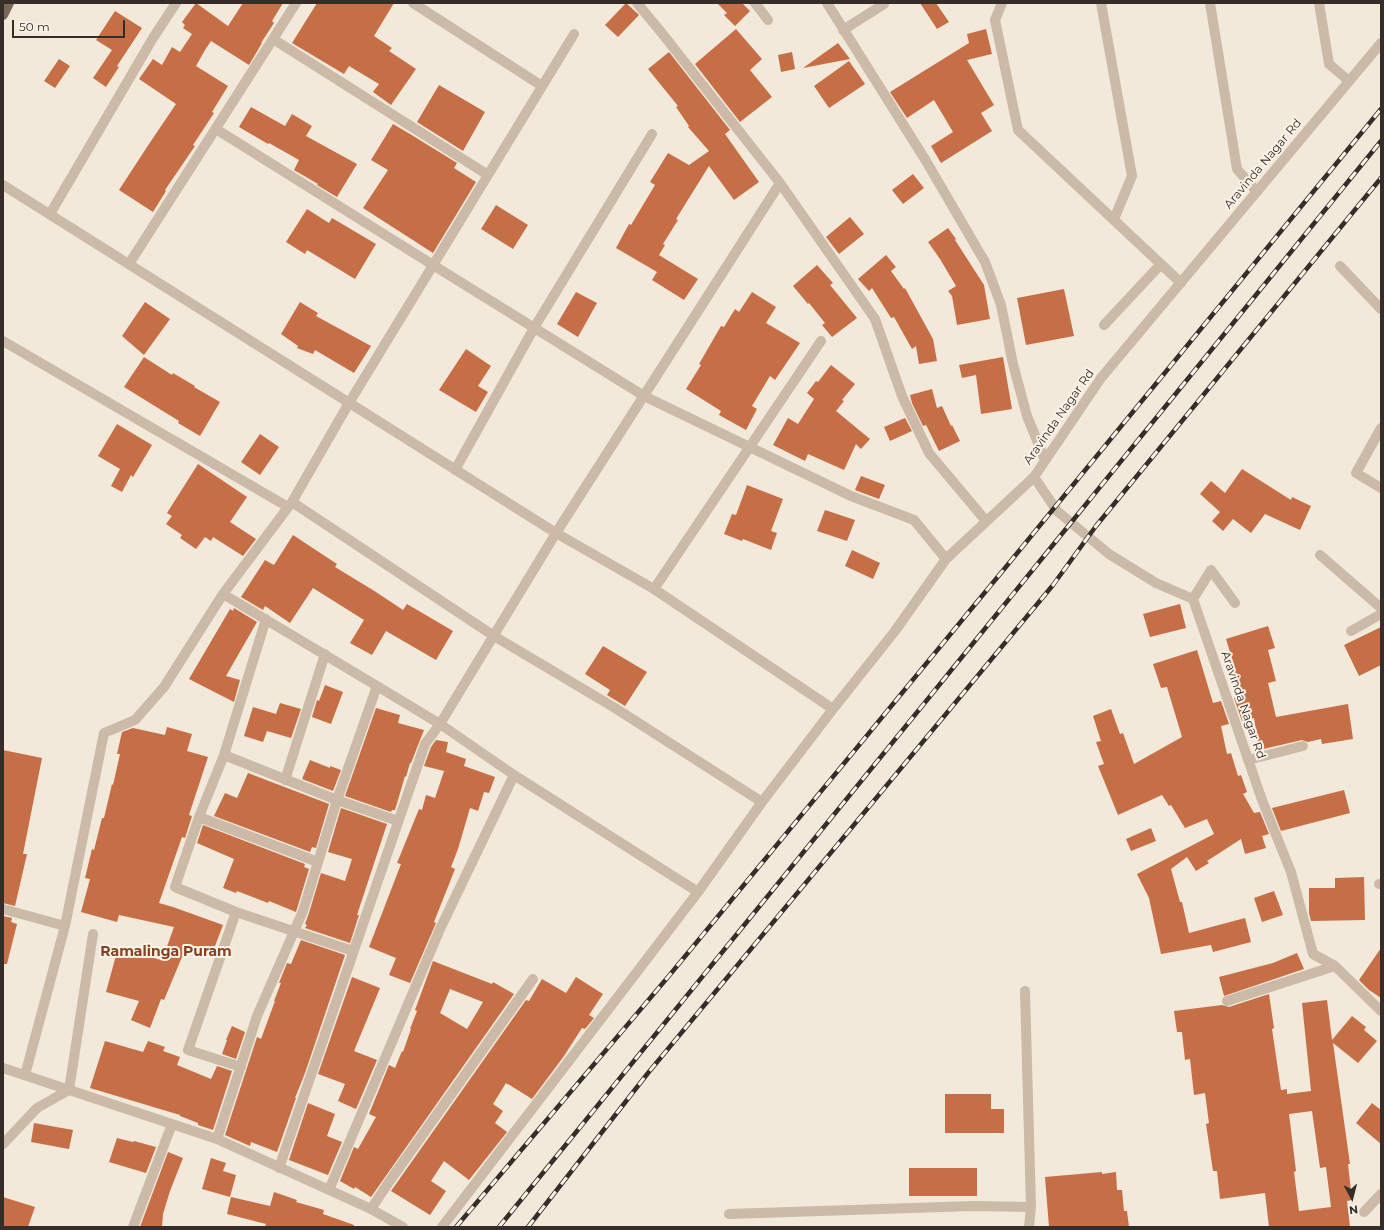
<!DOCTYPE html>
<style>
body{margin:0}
#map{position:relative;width:1384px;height:1230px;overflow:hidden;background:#f2e9db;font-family:Montserrat,sans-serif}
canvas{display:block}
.frame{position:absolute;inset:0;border:4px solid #362d28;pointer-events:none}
.north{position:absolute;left:1332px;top:1178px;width:40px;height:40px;-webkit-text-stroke:3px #f9f3e8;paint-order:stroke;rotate:173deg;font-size:11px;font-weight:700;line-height:16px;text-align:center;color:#362d28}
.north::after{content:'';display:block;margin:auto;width:14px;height:18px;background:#362d28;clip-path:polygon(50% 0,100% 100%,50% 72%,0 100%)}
.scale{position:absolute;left:12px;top:20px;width:113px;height:18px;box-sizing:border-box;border:2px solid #362d28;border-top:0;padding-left:5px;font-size:12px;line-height:14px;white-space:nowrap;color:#362d28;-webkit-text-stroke:3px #f9f3e8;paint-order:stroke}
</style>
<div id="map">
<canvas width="1384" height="1230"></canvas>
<div class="frame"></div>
<div class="north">N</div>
<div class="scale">50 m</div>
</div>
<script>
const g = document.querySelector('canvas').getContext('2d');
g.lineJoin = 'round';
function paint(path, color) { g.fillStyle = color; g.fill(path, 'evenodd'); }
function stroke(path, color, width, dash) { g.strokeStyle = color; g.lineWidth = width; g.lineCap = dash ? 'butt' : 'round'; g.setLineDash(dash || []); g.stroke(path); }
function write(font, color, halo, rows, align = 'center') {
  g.font = font + ' Montserrat,sans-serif'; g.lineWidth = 4; g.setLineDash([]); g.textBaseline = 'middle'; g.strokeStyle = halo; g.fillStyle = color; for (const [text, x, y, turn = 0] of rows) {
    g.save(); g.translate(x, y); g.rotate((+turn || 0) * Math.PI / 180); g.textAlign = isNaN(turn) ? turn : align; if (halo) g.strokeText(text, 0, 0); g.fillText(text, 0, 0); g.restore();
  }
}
paint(new Path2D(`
 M 196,3 L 228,26 L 243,3 L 283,3 L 272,21 L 274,23 L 261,43 L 262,43 L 249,65 L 211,41 L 205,50 L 196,66 L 228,86 L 212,112 L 214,113 L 193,145 L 195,146 L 165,190 L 166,191 L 153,212 L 119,190 L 147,147 L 176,104 L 139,79 L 153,59 L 162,65 L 172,47 L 180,52 L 192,34 L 183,28 L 185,25 L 182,22 Z
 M 317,3 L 394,3 L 374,36 L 392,48 L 389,51 L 416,69 L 391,105 L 373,92 L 379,84 L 349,66 L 344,74 L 292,43 Z
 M 626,3 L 639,15 L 618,37 L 605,25 Z
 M 717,3 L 742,3 L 750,11 L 735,26 L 724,15 L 727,13 Z
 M 920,3 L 936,3 L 949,22 L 937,29 Z
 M 115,11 L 142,28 L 117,66 L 119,67 L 106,87 L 93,78 L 112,50 L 96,40 Z
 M 736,29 L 762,59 L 750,70 L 772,97 L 740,122 L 695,64 Z
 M 986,29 L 992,54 L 967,60 L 994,105 L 981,113 L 992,131 L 941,163 L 931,146 L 953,132 L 934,100 L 907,118 L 890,92 L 969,43 L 967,34 Z
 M 838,43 L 850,59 L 803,68 Z
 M 669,52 L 730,130 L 725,134 L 759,182 L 734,200 L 709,166 L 676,219 L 678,220 L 663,244 L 665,245 L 659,255 L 698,279 L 684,300 L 652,280 L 657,272 L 616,248 L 629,224 L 631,225 L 655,185 L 650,182 L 668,153 L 689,165 L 709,151 L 688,127 L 689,126 L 676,107 L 678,106 L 648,69 Z
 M 792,52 L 795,69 L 781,72 L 778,55 Z
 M 59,59 L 70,66 L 55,88 L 44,81 Z
 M 849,61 L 865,84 L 829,108 L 814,86 Z
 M 439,85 L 485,112 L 463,151 L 417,122 Z
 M 251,107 L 285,126 L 292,114 L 312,126 L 306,136 L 357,164 L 337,197 L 317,185 L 318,184 L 294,170 L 299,160 L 269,143 L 268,144 L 239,127 Z
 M 393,124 L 410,134 L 457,163 L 454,168 L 476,182 L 433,253 L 363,208 L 388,170 L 371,160 Z
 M 913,174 L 924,188 L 903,204 L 892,190 Z
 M 496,205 L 528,225 L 513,249 L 481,229 Z
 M 307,209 L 329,223 L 332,218 L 376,244 L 355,279 L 307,250 L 305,254 L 286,242 Z
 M 850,217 L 864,234 L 839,254 L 826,237 Z
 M 948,228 L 956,239 L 955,240 L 984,285 L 990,319 L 957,325 L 952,296 L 948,291 L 956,286 L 940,259 L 928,242 Z
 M 886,255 L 896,267 L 891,271 L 904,289 L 905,288 L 933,339 L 937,361 L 919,364 L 916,346 L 912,349 L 894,317 L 891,318 L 872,288 L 869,291 L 858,279 Z
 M 817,265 L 833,283 L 830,285 L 857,318 L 832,337 L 822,325 L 825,323 L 809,303 L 808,304 L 793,286 Z
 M 1064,289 L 1074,336 L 1026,345 L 1017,298 Z
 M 576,292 L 597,303 L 578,337 L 557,324 Z
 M 752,292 L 776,307 L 766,323 L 800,343 L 775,380 L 770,376 L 752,406 L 757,409 L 746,430 L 719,415 L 721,411 L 686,389 L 701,365 L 699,364 L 721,326 L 724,327 L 735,309 L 739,312 Z
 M 145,302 L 170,319 L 144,355 L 122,336 Z
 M 300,302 L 318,313 L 316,316 L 371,346 L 354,373 L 315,350 L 313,354 L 297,348 L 298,346 L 281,334 Z
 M 466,349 L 491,366 L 478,386 L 488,392 L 476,412 L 439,390 Z
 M 144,357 L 172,375 L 173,373 L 195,386 L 194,387 L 220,402 L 200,436 L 178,423 L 179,421 L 124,387 Z
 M 1003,357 L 1012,409 L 981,414 L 976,375 L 962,378 L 959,365 Z
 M 831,365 L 855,384 L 842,400 L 844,401 L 836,411 L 870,439 L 861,449 L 856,444 L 844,470 L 808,454 L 805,461 L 773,445 L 788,418 L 798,424 L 814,399 L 807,393 L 816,381 L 818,382 Z
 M 932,389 L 937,408 L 942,406 L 951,426 L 952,425 L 960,441 L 939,451 L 926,425 L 923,426 L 912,403 L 910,395 Z
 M 905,418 L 912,431 L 890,441 L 884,427 Z
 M 117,424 L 152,445 L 133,477 L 131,475 L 122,492 L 111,486 L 120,469 L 98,456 Z
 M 260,434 L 279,447 L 260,475 L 241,462 Z
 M 198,464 L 247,497 L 230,522 L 256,539 L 243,556 L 213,537 L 211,541 L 205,537 L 196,549 L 180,538 L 182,535 L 166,524 L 172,516 L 167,513 Z
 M 1242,469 L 1291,500 L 1292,497 L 1311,506 L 1300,530 L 1265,514 L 1251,533 L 1233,519 L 1223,531 L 1212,521 L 1220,512 L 1200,494 L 1211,481 L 1225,493 Z
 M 861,476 L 885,485 L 879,499 L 855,490 Z
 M 747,485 L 783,499 L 771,531 L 777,533 L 771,550 L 743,539 L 742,541 L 724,534 L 732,514 L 736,515 Z
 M 825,510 L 855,520 L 847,541 L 817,531 Z
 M 293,535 L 337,564 L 335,567 L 376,592 L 403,610 L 407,604 L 453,631 L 436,660 L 386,631 L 372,655 L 350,643 L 364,620 L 313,588 L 290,623 L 265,606 L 263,610 L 241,597 L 265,560 L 274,565 Z
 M 852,550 L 880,563 L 873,579 L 845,566 Z
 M 1180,604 L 1186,628 L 1150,637 L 1143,614 Z
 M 234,608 L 257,622 L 226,676 L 240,680 L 234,702 L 189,679 L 230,609 L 233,611 Z
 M 1268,626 L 1275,648 L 1268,650 L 1276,681 L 1268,683 L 1276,717 L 1348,704 L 1353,739 L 1322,744 L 1321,739 L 1308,742 L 1302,740 L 1259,750 L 1254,718 L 1242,721 L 1234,698 L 1241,696 L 1233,665 L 1234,665 L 1226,639 Z
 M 1381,627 L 1381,665 L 1359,676 L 1344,645 Z
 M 603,646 L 647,672 L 625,706 L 607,695 L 610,690 L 585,674 Z
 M 1197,650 L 1213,703 L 1221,701 L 1229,724 L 1221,726 L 1227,754 L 1231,753 L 1238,776 L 1241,775 L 1247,792 L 1243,794 L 1254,813 L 1260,812 L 1269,834 L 1262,836 L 1266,848 L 1245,854 L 1241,839 L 1207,861 L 1209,863 L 1196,871 L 1187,857 L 1171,869 L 1180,902 L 1182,902 L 1189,933 L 1245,918 L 1251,942 L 1213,952 L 1211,945 L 1161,954 L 1149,898 L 1137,874 L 1214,834 L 1207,819 L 1185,828 L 1171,805 L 1169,806 L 1162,795 L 1118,815 L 1098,766 L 1104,764 L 1096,742 L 1101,741 L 1093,716 L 1111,709 L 1120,734 L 1123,733 L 1134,764 L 1182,737 L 1167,687 L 1161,688 L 1153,664 Z
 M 325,685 L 343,692 L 331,724 L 312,717 L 317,700 L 319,701 Z
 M 280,703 L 301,709 L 291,738 L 267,731 L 263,742 L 244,736 L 253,707 L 276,714 Z
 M 376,708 L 400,715 L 398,723 L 424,730 L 411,763 L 410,763 L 406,777 L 405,776 L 395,810 L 392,810 L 391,812 L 345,796 Z
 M 167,727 L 192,734 L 187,751 L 208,757 L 189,815 L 192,816 L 185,838 L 182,837 L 159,903 L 173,907 L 223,925 L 212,954 L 187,945 L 164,1000 L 161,999 L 150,1028 L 131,1020 L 139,1001 L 106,992 L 118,948 L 161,960 L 164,951 L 165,952 L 174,927 L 119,915 L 117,922 L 81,912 L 90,879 L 85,878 L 92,849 L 94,850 L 102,818 L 104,818 L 112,784 L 113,785 L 120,754 L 117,754 L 122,732 L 133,728 L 165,735 Z
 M 436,740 L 448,742 L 446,752 L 466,759 L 464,766 L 495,777 L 489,793 L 484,792 L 478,811 L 470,808 L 458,849 L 451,867 L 455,869 L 434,922 L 436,923 L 410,983 L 389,975 L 396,958 L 369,947 L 401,864 L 397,863 L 419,809 L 422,810 L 426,795 L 435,798 L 444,771 L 424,766 L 431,747 Z
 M 3,750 L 42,758 L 23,854 L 27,854 L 15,906 L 3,903 Z
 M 310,760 L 330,768 L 330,766 L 341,770 L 333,791 L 302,779 Z
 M 248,773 L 329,804 L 316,848 L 312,847 L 310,852 L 214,816 L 225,793 L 237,798 Z
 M 1344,790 L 1350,813 L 1281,831 L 1272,808 Z
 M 341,808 L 387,824 L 357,915 L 359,915 L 350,943 L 305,928 L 307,925 L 305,924 L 309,913 L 321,873 L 345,881 L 352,859 L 328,852 Z
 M 203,825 L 305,864 L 304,867 L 309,869 L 296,912 L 269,901 L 268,903 L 237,891 L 236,893 L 223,888 L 234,859 L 197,843 Z
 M 1151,828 L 1156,841 L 1131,851 L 1126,839 Z
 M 1364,877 L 1365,920 L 1311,921 L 1309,913 L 1309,888 L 1335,888 L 1335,878 Z
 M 1274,891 L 1283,915 L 1262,922 L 1254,898 Z
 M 3,916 L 12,918 L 11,922 L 17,924 L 7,964 L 3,964 Z
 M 301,940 L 345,955 L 305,1073 L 295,1098 L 296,1098 L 277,1152 L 251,1142 L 250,1146 L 225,1135 L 257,1037 L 261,1039 L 275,1001 L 274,1001 L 281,983 L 279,983 L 287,963 L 291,964 Z
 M 1381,948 L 1381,998 L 1369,990 L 1359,980 Z
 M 1297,953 L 1304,969 L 1224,996 L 1219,977 L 1273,963 Z
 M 433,961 L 492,984 L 493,982 L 514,994 L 371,1197 L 355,1187 L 354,1189 L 340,1181 L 354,1147 L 358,1149 L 376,1117 L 369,1114 L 389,1065 L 395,1068 L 402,1051 L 403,1052 L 411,1029 L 410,1029 L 417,1011 L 415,1010 ZM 450,989 L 483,1002 L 467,1029 L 440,1013 Z
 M 352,977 L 380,988 L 354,1051 L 377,1060 L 356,1109 L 338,1101 L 345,1084 L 318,1074 Z
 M 576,977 L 603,994 L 589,1015 L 594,1018 L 585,1029 L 582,1028 L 564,1056 L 532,1099 L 508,1084 L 508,1085 L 506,1083 L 493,1104 L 503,1111 L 495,1123 L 507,1132 L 469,1180 L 444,1161 L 431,1181 L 446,1191 L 430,1215 L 391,1191 L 526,1000 L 529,1001 L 542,979 L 566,993 Z
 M 1269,994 L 1274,1028 L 1272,1029 L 1281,1090 L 1287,1089 L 1287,1094 L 1311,1091 L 1302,1003 L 1327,1000 L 1332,1040 L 1352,1016 L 1366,1027 L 1364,1030 L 1377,1041 L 1358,1063 L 1333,1043 L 1350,1164 L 1348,1164 L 1352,1200 L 1347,1201 L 1350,1227 L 1269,1227 L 1265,1193 L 1220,1199 L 1217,1171 L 1213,1171 L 1210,1151 L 1206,1124 L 1209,1123 L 1205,1093 L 1194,1095 L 1190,1059 L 1185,1060 L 1182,1032 L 1177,1032 L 1174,1011 L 1222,1005 L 1229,1007 ZM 1312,1111 L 1320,1168 L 1326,1167 L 1331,1207 L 1299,1211 L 1294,1172 L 1296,1171 L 1289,1114 Z
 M 232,1026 L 245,1032 L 236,1059 L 222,1054 L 227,1040 L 226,1040 Z
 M 105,1041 L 143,1052 L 148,1041 L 165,1047 L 163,1051 L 180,1057 L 177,1065 L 211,1079 L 217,1066 L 232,1071 L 213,1130 L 198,1125 L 198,1123 L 180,1116 L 180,1115 L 90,1088 Z
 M 945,1094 L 991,1094 L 991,1109 L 1004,1109 L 1004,1133 L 945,1133 Z
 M 308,1103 L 335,1114 L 327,1136 L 342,1142 L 328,1175 L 289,1160 Z
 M 1372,1103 L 1381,1110 L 1381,1144 L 1356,1123 Z
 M 34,1123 L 73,1130 L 69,1149 L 31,1142 Z
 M 117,1138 L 133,1142 L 134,1141 L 156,1147 L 146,1173 L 109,1162 Z
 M 168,1152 L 183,1158 L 170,1191 L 163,1214 L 162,1227 L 140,1227 Z
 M 211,1158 L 226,1163 L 223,1171 L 236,1175 L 230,1197 L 202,1189 Z
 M 909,1168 L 977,1168 L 977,1196 L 909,1196 Z
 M 1102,1172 L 1102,1174 L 1116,1172 L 1117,1190 L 1122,1190 L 1124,1211 L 1127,1211 L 1129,1227 L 1049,1227 L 1045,1177 Z
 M 274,1192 L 297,1200 L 296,1202 L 324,1210 L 323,1214 L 354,1225 L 354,1227 L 265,1227 L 266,1224 L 227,1214 L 231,1197 L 270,1206 Z
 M 3,1197 L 35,1207 L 28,1227 L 3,1227 Z`), '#c66e46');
stroke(new Path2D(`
 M 413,3 L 542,86
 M 637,3 L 661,32 L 780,183 L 875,319 L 902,396 L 929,453 L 986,521
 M 755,3 L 768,20
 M 827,3 L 926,161 L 985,262 L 1001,305 L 1013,364 L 1027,416 L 1045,460
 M 1002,3 L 995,20 L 1018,130 L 1181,283
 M 1101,3 L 1132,176 L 1114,219
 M 1210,3 L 1237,169 L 1257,192
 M 1319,3 L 1329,64 L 1349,81
 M 843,30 L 884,4
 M 574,34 L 349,403 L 292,502 L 494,636 L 615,708 L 762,802
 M 273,39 L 488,175
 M 1381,43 L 1101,378 L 1034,477 L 1057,511 L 1109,554 L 1156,583 L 1193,599 L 1262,800 L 1291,872 L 1313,954 L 1335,966 L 1381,1011
 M 216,129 L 433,265 L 644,396 L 851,496 L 914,520 L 946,559
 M 3,185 L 556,533 L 654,589 L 833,709
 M 50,214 L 153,38 L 176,3
 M 129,264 L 296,3
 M 1340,266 L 1381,309
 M 1104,325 L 1161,264
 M 3,341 L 288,507
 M 1381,428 L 1356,473 L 1381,488
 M 455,470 L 534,328 L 652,134
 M 1320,555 L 1381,608
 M 654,589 L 821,341
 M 223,594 L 377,686
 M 1193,599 L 1211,570 L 1235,603
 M 266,619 L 224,755 L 199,817 L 175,887 L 236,912 L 353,951
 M 1351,631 L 1381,614
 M 224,755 L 337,800 L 398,821
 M 1248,760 L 1303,746
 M 285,780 L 325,654
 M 199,817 L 318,862
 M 1379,884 L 1381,884
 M 3,909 L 65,926
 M 236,912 L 188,1050 L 241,1067
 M 1025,991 L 1031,1207 L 1029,1227
 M 1227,1001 L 1335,966
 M 3,1068 L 217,1139 L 371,1209 L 403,1227
 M 25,1075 L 65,926 L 104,733 L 135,720 L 164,687 L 223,594 L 292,502
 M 217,1139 L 257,1016 L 303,911 L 337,800 L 377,686 L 440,724 L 514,775 L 698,892
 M 3,1144 L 37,1108 L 69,1090 L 93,934
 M 279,1168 L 425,744 L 440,724 L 556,533 L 780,183
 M 329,1190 L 440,929 L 514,775
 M 371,1209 L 389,1182 L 533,979
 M 1364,1212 L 1381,1194
 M 729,1214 L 973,1206 L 1031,1207
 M 133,1227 L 172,1124
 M 442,1227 L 698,892 L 762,802 L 833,709 L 895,631 L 946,559 L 1034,477`), '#cabaa7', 10);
stroke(new Path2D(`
 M 3,15 L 9,3`), '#786659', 10);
const rail = new Path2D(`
 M 456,1227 L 668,977 L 1005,568 L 1381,109
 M 499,1227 L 1381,141
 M 528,1227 L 648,1073 L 1053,585 L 1096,526 L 1381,178`);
stroke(rail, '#362d28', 4.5);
stroke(rail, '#f9f3e8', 3, [9]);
write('12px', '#362d28', '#f9f3e8', [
 ["Aravinda Nagar Rd",1263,164,-50],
 ["Aravinda Nagar Rd",1059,417,-55],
 ["Aravinda Nagar Rd",1243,705,71]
]);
write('bold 14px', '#854021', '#f9f3e8', [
 ["Ramalinga Puram",166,952]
]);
</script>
